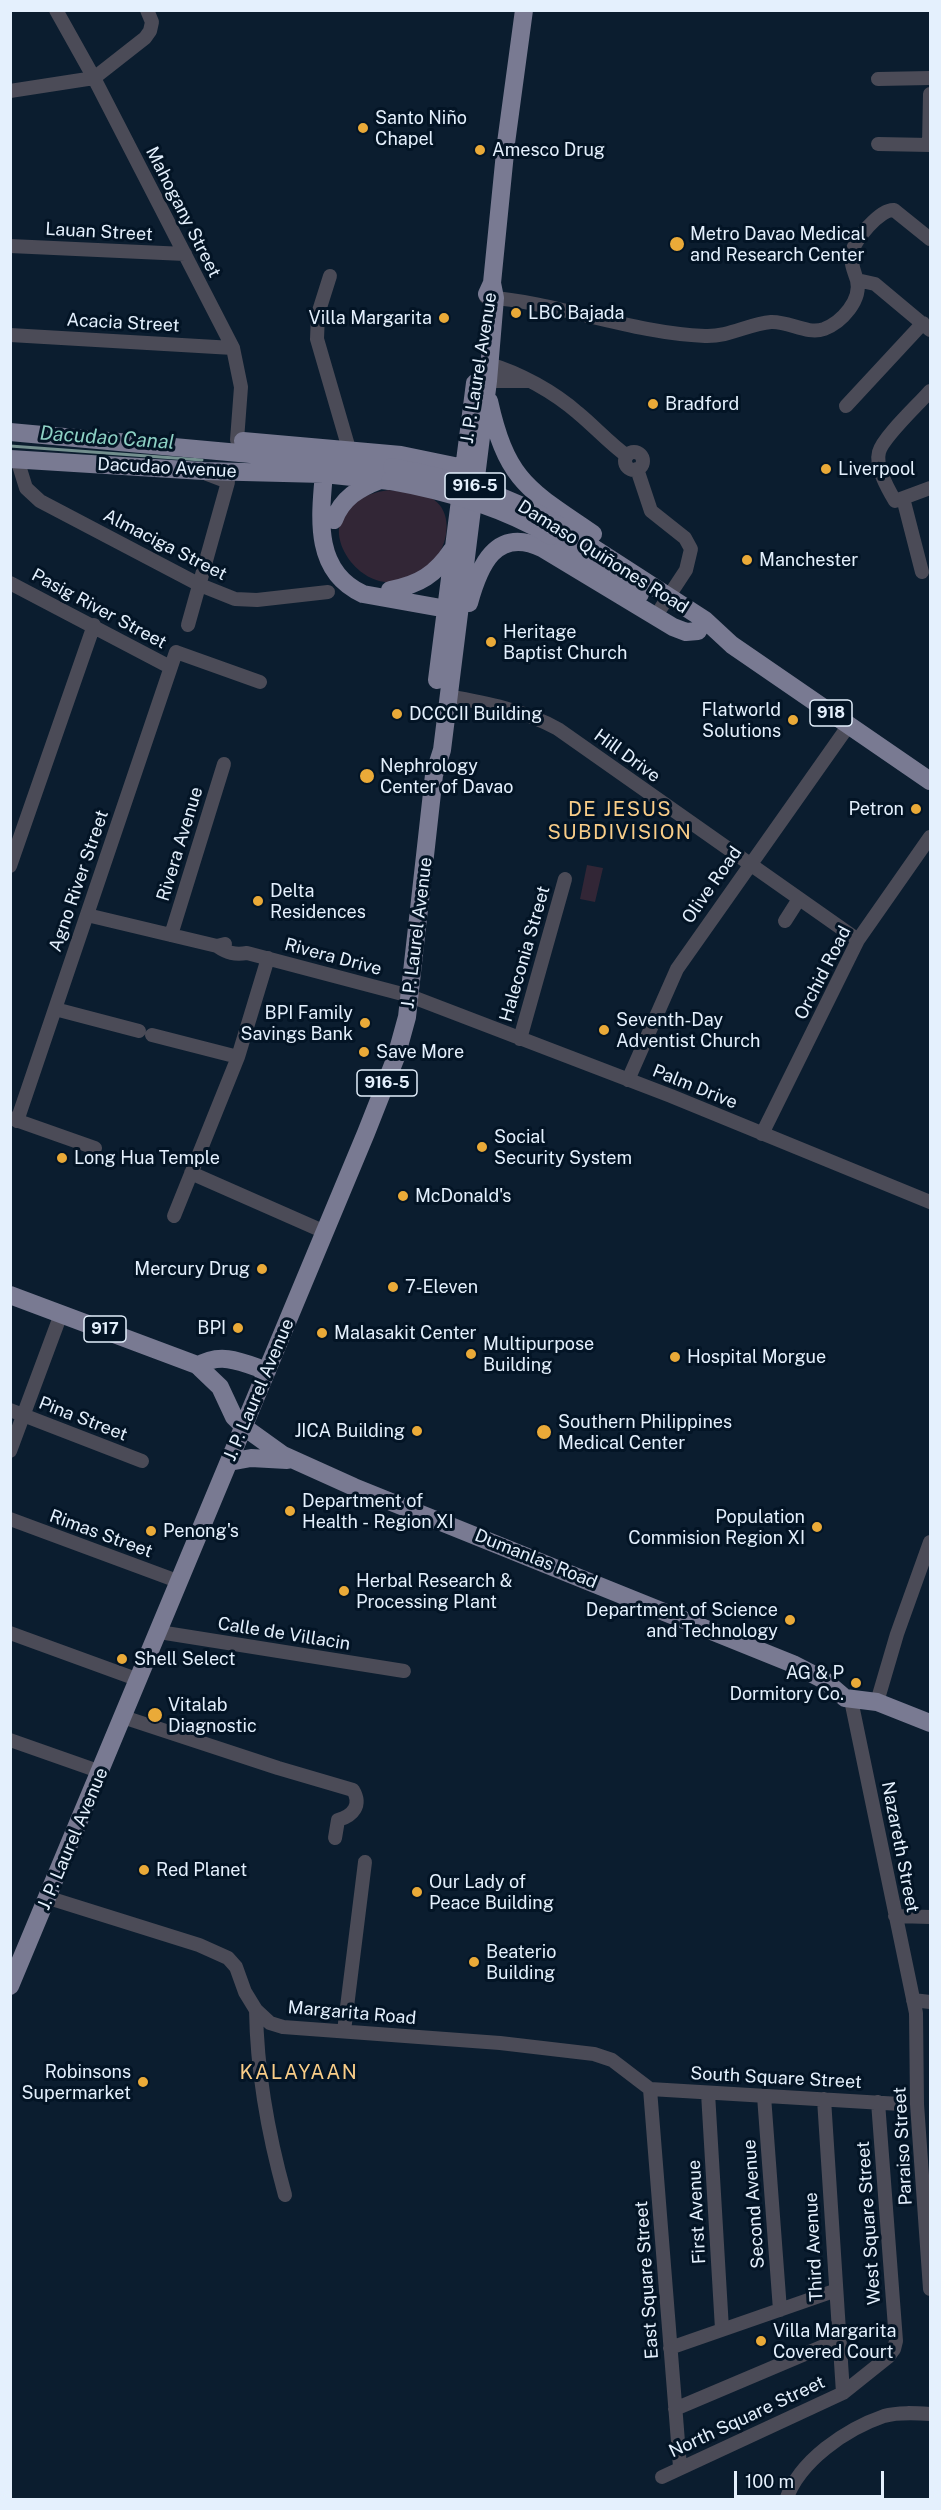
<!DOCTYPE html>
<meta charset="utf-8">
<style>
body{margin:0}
#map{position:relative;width:941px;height:2510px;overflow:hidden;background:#0b1d2f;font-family:"Public Sans",sans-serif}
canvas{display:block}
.frame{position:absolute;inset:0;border:12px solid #e4f0fd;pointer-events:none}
.scale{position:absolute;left:734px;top:2471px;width:150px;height:27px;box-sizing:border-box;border:3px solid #e4f0fd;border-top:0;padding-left:8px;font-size:18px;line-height:21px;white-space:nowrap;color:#e4f0fd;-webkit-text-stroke:4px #031425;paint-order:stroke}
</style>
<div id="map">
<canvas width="941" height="2510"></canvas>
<div class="frame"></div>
<div class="scale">100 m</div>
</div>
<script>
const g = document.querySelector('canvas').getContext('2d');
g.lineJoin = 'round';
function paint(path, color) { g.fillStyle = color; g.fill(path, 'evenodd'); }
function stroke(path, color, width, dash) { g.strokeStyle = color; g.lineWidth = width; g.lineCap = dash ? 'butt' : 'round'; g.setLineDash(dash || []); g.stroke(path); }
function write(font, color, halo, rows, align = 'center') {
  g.font = font + ' "Public Sans",sans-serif'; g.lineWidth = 6; g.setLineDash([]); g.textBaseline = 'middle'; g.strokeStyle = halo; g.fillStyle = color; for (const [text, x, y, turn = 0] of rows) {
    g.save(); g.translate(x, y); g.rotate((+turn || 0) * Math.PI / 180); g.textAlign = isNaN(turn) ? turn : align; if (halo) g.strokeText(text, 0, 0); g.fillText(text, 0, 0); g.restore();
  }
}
paint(new Path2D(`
 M 389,490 C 401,492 414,493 426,496 C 449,503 451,531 441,550 C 438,557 432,563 427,568 C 422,574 414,575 406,577 C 401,579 394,582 389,582 C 358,583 325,539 345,512 C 354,498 374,492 389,490 Z
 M 587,865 L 603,868 L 595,902 L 580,899 Z`), '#322636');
stroke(new Path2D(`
 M 10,446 L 202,460`), '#738f8e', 3);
stroke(new Path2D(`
 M 56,10 L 94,78 L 233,348 L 241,387 L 237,440
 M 878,79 L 930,78
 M 10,91 L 94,78 L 145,38 L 150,31 L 152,22 L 147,10
 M 878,144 L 930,145
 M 929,145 L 930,94
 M 10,246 L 185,254
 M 330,276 L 318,314 L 317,339 L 349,449
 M 857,280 L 875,284 L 930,330
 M 486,297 C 560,303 631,333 705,336 C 729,337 748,324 771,322 C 789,321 807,335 824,329 C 842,322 862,300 857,280 C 854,271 850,263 852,253 C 854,240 880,209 894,210 L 930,239
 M 10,335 L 233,348
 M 489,364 C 520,373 554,392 578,413 C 595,427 609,443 627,456
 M 488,381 L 528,381
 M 930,391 C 919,404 883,437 879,452 C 875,467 888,489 895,501 L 930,488
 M 846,406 L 923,323
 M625 461a9 9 0 1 1 18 0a9 9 0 1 1-18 0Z
 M 17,459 L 26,488 L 40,501 L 200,585 L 235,599 L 257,600 L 328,592
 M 637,469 L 651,511 L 685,538 L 691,549 L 686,570 L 661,608
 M 903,498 L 922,572
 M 10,583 L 170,667
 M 188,625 L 228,482 L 207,474
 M 447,696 C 486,703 524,710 558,729 L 858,940
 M 10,866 L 94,625
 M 87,915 L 217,946 L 225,944
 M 785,921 L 799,899
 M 171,935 L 224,764
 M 217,946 C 227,953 235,955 247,953 L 410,996 L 671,1096 L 930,1202
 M 55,1009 L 139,1031
 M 152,1035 L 238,1057
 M 520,1039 L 565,879
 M 628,1080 L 677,969 L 849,725
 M 10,1118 L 95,1148
 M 17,1121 L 176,652 L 260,682
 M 762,1134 L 858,940 L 930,837
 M 191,1173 L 325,1232
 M 174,1216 L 238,1057 L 268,958
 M 10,1410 L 142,1461
 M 10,1451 L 61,1314
 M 10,1519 L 180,1582
 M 159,1632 L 404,1671
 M 10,1633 L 139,1680
 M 851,1700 L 916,2013 L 917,2104 L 930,2289
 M 877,1702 L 897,1634 L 930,1542
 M 123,1717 L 278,1768 L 353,1790 C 362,1805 353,1816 338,1820 L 335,1838
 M 10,1740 L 101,1772
 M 49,1898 L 199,1945 L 228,1958 L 236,1967 L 245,1992 L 256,2010 L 270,2023 L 283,2027 L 500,2043 L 594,2054 L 612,2060 L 650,2089
 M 895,1916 L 930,1917
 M 913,2000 L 930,2002
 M 256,2010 C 257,2074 268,2134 285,2195
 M 344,2031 L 365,1862
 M 650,2089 L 680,2467
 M 650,2089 L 900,2104
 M 708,2093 L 722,2329
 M 764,2096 L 780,2310
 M 824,2099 L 843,2393
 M 670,2348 L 834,2291
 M 675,2409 L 838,2340
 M 662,2477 L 843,2393 L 888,2357 L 894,2349 L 896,2341 L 878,2102
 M 786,2500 C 799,2461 846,2429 884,2416 C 898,2412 915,2413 930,2414`), '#4b4b57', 14);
stroke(new Path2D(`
 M 487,294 L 492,283 L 506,143 L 524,10
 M 489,401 C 507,482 529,490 593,534
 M 10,432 L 392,467
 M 243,441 L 401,455 L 464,468
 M 10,459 L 203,471 L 324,474 L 390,481
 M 325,462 C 321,511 310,570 363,594 L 458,611
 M 334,520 C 342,498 359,488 380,480
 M 558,525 L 705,620 L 732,645 L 930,781
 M 551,536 L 640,594
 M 390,590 C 419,585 436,574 452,550
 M 469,603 C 479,567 495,526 542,548 L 673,627 L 686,632 L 698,631
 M 437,680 L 475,383
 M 10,1295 L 197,1365 L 220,1387 L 234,1417 L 244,1427 L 283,1455 L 354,1487 L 793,1664 L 824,1680 L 845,1698 L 877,1702 L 930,1723
 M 198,1366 C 221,1351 244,1363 267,1371
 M 229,1462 L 251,1458 L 287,1460
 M 10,1986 L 366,1133 L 396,1057 L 407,1017 L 434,775 L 442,750 L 488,381 L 495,298 L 492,283`), '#797a92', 18);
stroke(new Path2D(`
 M 392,467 C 451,478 507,494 558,525
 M 390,481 C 447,491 502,507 551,536`), '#797a92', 18);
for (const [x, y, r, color] of [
 [363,128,6,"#eaaa38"],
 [480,150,6,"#eaaa38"],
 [677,244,8,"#eaaa38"],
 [516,313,6,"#eaaa38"],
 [444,318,6,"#eaaa38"],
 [653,404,6,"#eaaa38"],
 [826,469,6,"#eaaa38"],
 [747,560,6,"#eaaa38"],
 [491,642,6,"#eaaa38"],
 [397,714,6,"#eaaa38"],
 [793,720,6,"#eaaa38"],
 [367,776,8,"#eaaa38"],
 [916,809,6,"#eaaa38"],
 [258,901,6,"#eaaa38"],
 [365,1023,6,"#eaaa38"],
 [604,1030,6,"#eaaa38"],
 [364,1052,6,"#eaaa38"],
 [482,1147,6,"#eaaa38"],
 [62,1158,6,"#eaaa38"],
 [403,1196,6,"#eaaa38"],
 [262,1269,6,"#eaaa38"],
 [393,1287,6,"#eaaa38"],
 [238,1328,6,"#eaaa38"],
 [322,1333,6,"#eaaa38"],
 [471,1354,6,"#eaaa38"],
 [675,1357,6,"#eaaa38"],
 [417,1431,6,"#eaaa38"],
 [544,1432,8,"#eaaa38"],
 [290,1511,6,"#eaaa38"],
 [817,1527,6,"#eaaa38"],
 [151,1531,6,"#eaaa38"],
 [344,1591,6,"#eaaa38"],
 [790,1620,6,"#eaaa38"],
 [122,1659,6,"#eaaa38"],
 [856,1683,6,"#eaaa38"],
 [155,1715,8,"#eaaa38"],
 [144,1870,6,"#eaaa38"],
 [417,1892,6,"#eaaa38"],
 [474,1962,6,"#eaaa38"],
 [143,2082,6,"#eaaa38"],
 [761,2341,6,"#eaaa38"]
]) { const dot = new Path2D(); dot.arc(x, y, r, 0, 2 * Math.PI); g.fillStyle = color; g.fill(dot); stroke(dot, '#031425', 2); }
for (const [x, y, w] of [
 [475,486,60],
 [831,713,42],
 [387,1083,60],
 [105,1329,42]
]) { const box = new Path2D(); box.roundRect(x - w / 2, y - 13, w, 26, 4.5); g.fillStyle = '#031425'; g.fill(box); stroke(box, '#e4f0fd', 1.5); }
write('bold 16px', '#e4f0fd', null, [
 ["916-5",475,486],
 ["918",831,713],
 ["916-5",387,1083],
 ["917",105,1329]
]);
write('18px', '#e4f0fd', '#031425', [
 ["Santo Niño",375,118],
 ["Chapel",375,139],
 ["Amesco Drug",492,150],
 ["Metro Davao Medical",690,234],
 ["and Research Center",690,255],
 ["LBC Bajada",528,313],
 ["Villa Margarita",432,318,"right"],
 ["Bradford",665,404],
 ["Liverpool",838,469],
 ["Manchester",759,560],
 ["Heritage",503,632],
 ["Baptist Church",503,653],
 ["Flatworld",781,710,"right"],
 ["Solutions",781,731,"right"],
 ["DCCCII Building",409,714],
 ["Nephrology",380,766],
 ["Center of Davao",380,787],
 ["Petron",904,809,"right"],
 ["Delta",270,891],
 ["Residences",270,912],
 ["BPI Family",353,1013,"right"],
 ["Savings Bank",353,1034,"right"],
 ["Seventh-Day",616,1020],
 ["Adventist Church",616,1041],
 ["Save More",376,1052],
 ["Social",494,1137],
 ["Security System",494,1158],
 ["Long Hua Temple",74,1158],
 ["McDonald's",415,1196],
 ["Mercury Drug",250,1269,"right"],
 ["7-Eleven",405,1287],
 ["BPI",226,1328,"right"],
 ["Malasakit Center",334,1333],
 ["Multipurpose",483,1344],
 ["Building",483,1365],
 ["Hospital Morgue",687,1357],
 ["Southern Philippines",558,1422],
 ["Medical Center",558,1443],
 ["JICA Building",405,1431,"right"],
 ["Department of",302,1501],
 ["Health - Region XI",302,1522],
 ["Population",805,1517,"right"],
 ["Commision Region XI",805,1538,"right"],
 ["Penong's",163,1531],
 ["Herbal Research &",356,1581],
 ["Processing Plant",356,1602],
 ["Department of Science",778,1610,"right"],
 ["and Technology",778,1631,"right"],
 ["Shell Select",134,1659],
 ["AG & P",844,1673,"right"],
 ["Dormitory Co.",844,1694,"right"],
 ["Vitalab",168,1705],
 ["Diagnostic",168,1726],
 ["Red Planet",156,1870],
 ["Our Lady of",429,1882],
 ["Peace Building",429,1903],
 ["Beaterio",486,1952],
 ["Building",486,1973],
 ["Robinsons",131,2072,"right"],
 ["Supermarket",131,2093,"right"],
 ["Villa Margarita",773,2331],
 ["Covered Court",773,2352]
], 'left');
write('18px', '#e4f0fd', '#031425', [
 ["Mahogany Street",183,212,63],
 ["Lauan Street",99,232,3],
 ["Acacia Street",123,323,3],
 ["J. P. Laurel Avenue",479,368,-81],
 ["Dacudao Avenue",167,468,3],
 ["Almaciga Street",165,545,27],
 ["Damaso Quiñones Road",603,557,32],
 ["Pasig River Street",99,609,28],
 ["Hill Drive",627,756,36],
 ["Rivera Avenue",180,844,-73],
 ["Agno River Street",79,881,-71],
 ["Olive Road",712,885,-55],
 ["J. P. Laurel Avenue",417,933,-83],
 ["Haleconia Street",525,954,-74],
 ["Rivera Drive",333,957,15],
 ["Orchid Road",823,973,-63],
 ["Palm Drive",695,1087,22],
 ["J. P. Laurel Avenue",259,1390,-67],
 ["Pina Street",83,1419,21],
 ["Rimas Street",101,1534,20],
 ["Dumanlas Road",536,1559,22],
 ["Calle de Villacin",284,1634,9],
 ["J. P. Laurel Avenue",73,1839,-67],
 ["Nazareth Street",900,1847,79],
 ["Margarita Road",352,2013,5],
 ["South Square Street",776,2078,3],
 ["Paraiso Street",903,2146,-93],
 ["Second Avenue",754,2204,-94],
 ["First Avenue",697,2212,-93],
 ["West Square Street",869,2223,-94],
 ["Third Avenue",814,2247,-93],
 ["East Square Street",647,2280,-94],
 ["North Square Street",747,2417,-25]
]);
write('italic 20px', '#8dd1c4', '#031425', [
 ["Dacudao Canal",107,438,4]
]);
g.letterSpacing = '1.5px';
write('20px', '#f9cd88', '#031425', [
 ["DE JESUS",620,810],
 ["SUBDIVISION",620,833],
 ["KALAYAAN",299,2073]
]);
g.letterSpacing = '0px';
</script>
